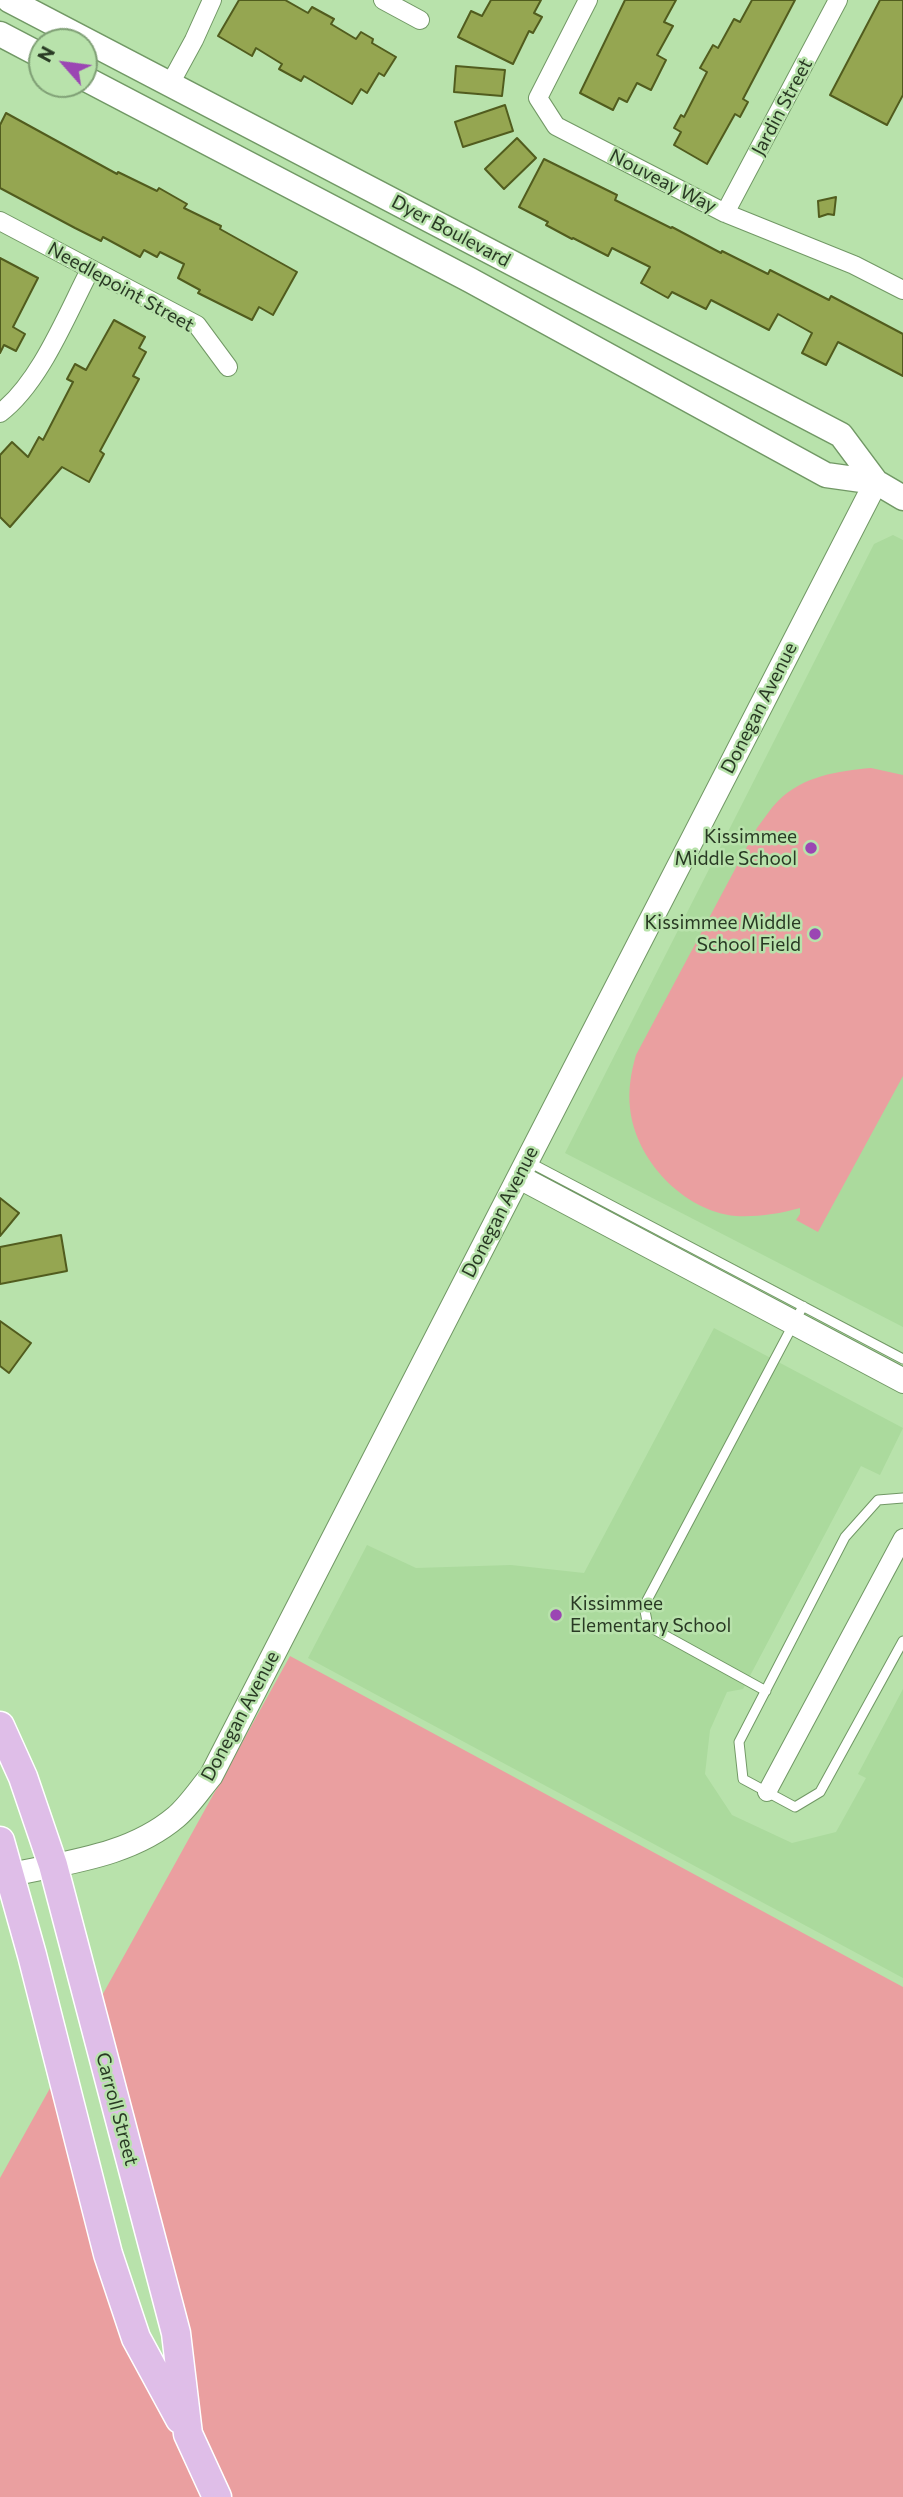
<!DOCTYPE html>
<style>
body{margin:0}
#map{position:relative;width:903px;height:2497px;overflow:hidden;background:#b8e2ab;font-family:Commissioner,sans-serif}
canvas{display:block}
.north{position:absolute;left:28px;top:28px;width:70px;height:70px;box-sizing:border-box;background:#b8e2ab;border:2px solid #7f9f75;border-radius:50%;rotate:298deg;font-size:19px;font-weight:700;line-height:28px;text-align:center;color:#293a24}
.north::after{content:'';display:block;margin:auto;width:24px;height:32px;background:#9b46b3;clip-path:polygon(50% 0,100% 100%,50% 72%,0 100%)}
</style>
<div id="map">
<canvas width="903" height="2497"></canvas>
<div class="north">N</div>
</div>
<script>
const g = document.querySelector('canvas').getContext('2d');
g.lineJoin = 'round';
function paint(path, color) { g.fillStyle = color; g.fill(path, 'evenodd'); }
function stroke(path, color, width, dash) { g.strokeStyle = color; g.lineWidth = width; g.lineCap = dash ? 'butt' : 'round'; g.setLineDash(dash || []); g.stroke(path); }
function write(font, color, halo, rows, align = 'center') {
  g.font = font + ' Commissioner,sans-serif'; g.lineWidth = 5; g.setLineDash([]); g.textBaseline = 'middle'; g.strokeStyle = halo; g.fillStyle = color; for (const [text, x, y, turn = 0] of rows) {
    g.save(); g.translate(x, y); g.rotate((+turn || 0) * Math.PI / 180); g.textAlign = isNaN(turn) ? turn : align; if (halo) g.strokeText(text, 0, 0); g.fillText(text, 0, 0); g.restore();
  }
}
paint(new Path2D(`
 M 893,535 L 903,540 L 903,1327 L 565,1153 L 874,544 Z
 M 714,1328 L 903,1428 L 880,1475 L 861,1466 L 743,1689 L 727,1692 L 710,1730 L 705,1774 L 732,1815 L 792,1843 L 836,1832 L 866,1778 L 858,1774 L 903,1689 L 903,1978 L 308,1658 L 367,1545 L 416,1568 L 511,1565 L 584,1573 Z`), '#abda9d');
paint(new Path2D(`
 M 871,768 L 903,775 L 903,1076 L 818,1232 L 796,1220 L 800,1214 L 800,1208 C 779,1214 757,1217 736,1216 C 683,1211 635,1159 630,1108 C 628,1090 631,1072 636,1055 L 757,828 C 764,819 770,809 778,801 C 803,776 838,771 871,768 Z
 M 290,1656 L 903,1987 L 903,2497 L 232,2497 L 198,2432 L 99,2001 Z
 M 54,2081 L 211,2497 L 0,2497 L 0,2178 Z`), '#ea9fa0');
const building = new Path2D(`
 M 239,0 L 285,0 L 308,13 L 312,7 L 334,19 L 331,24 L 356,39 L 361,32 L 373,39 L 372,43 L 396,57 L 384,76 L 379,73 L 367,93 L 361,89 L 352,104 L 304,76 L 301,81 L 279,69 L 282,64 L 256,48 L 252,56 L 218,36 Z
 M 491,0 L 541,0 L 534,13 L 542,17 L 533,33 L 529,31 L 513,64 L 458,37 L 471,11 L 482,16 Z
 M 625,0 L 676,0 L 664,22 L 673,26 L 657,55 L 666,60 L 651,90 L 637,83 L 627,102 L 619,98 L 613,110 L 580,93 Z
 M 752,0 L 795,0 L 743,99 L 748,102 L 740,117 L 735,114 L 707,164 L 674,145 L 681,132 L 674,128 L 681,115 L 684,117 L 707,72 L 700,68 L 713,45 L 718,48 L 734,19 L 740,22 Z
 M 880,0 L 903,0 L 903,95 L 887,125 L 830,95 Z
 M 456,66 L 505,70 L 502,96 L 454,92 Z
 M 505,105 L 513,131 L 463,147 L 455,122 Z
 M 6,113 L 117,174 L 118,172 L 157,191 L 159,188 L 187,204 L 184,208 L 221,226 L 220,229 L 297,272 L 273,315 L 259,307 L 252,320 L 198,293 L 200,290 L 178,278 L 184,264 L 160,252 L 157,257 L 144,250 L 140,257 L 103,237 L 101,241 L 75,228 L 0,188 L 0,125 Z
 M 517,138 L 536,158 L 504,189 L 485,169 Z
 M 544,159 L 617,195 L 615,200 L 671,228 L 672,227 L 721,253 L 722,251 L 768,274 L 770,270 L 829,300 L 831,296 L 903,334 L 903,376 L 838,342 L 826,365 L 802,353 L 812,333 L 778,314 L 769,330 L 711,300 L 706,309 L 672,292 L 668,298 L 641,283 L 650,267 L 612,248 L 608,256 L 573,238 L 572,239 L 546,225 L 548,222 L 519,207 Z
 M 836,197 L 834,215 L 828,214 L 819,217 L 818,201 Z
 M 0,258 L 38,278 L 13,327 L 25,334 L 16,351 L 4,345 L 0,353 Z
 M 114,320 L 145,337 L 139,348 L 146,352 L 133,376 L 139,379 L 100,451 L 104,454 L 89,482 L 62,467 L 10,527 L 0,517 L 0,455 L 12,442 L 28,457 L 39,437 L 43,440 L 73,382 L 67,379 L 75,364 L 86,370 Z
 M 0,1198 L 19,1213 L 0,1236 Z
 M 61,1235 L 67,1271 L 0,1284 L 0,1247 Z
 M 0,1321 L 31,1343 L 9,1373 L 0,1366 Z`);
paint(building, '#95a651');
stroke(building, '#515c1e', 2);
const service = new Path2D(`
 M 527,1161 L 903,1359
 M 523,1171 L 903,1372
 M 903,1498 L 878,1500 L 845,1537 L 739,1742 L 743,1779 L 795,1807 L 820,1792 L 903,1641
 M 766,1691 L 648,1626 L 644,1606 L 803,1306`);
const minor = new Path2D(`
 M 383,0 L 420,20
 M 588,0 L 538,98 L 556,126 L 725,213 L 854,265 L 903,290
 M 170,84 L 194,40 L 212,0
 M 725,213 L 838,0
 M 0,221 L 197,325 L 228,367
 M 0,413 C 40,383 67,314 90,270
 M 517,1179 L 903,1384
 M 767,1792 L 903,1538`);
const tertiary = new Path2D(`
 M 10,1875 C 67,1862 130,1856 176,1817 C 189,1806 200,1789 211,1776 L 876,482`);
const secondary = new Path2D(`
 M 9,0 L 841,435 L 876,482
 M 0,34 L 42,56
 M 84,78 L 470,280 L 826,475 L 876,482 L 903,498`);
const primary = new Path2D(`
 M 0,1726 L 23,1777 L 53,1865 L 176,2333 L 188,2434 L 217,2497
 M 0,1841 L 32,1955 L 108,2254 L 136,2338 L 180,2419`);
stroke(service, '#719865', 11);
stroke(minor, '#719865', 20);
stroke(tertiary, '#719865', 25);
stroke(secondary, '#719865', 27);
stroke(primary, '#fff', 31);
stroke(service, '#fff', 9);
stroke(minor, '#fff', 18);
stroke(tertiary, '#fff', 23);
stroke(secondary, '#fff', 24);
stroke(primary, '#dfbee8', 28);
for (const [x, y, r, color] of [
 [811,848,7,"#9b46b3"],
 [815,934,7,"#9b46b3"],
 [556,1615,7,"#9b46b3"]
]) { const dot = new Path2D(); dot.arc(x, y, r, 0, 2 * Math.PI); g.fillStyle = color; g.fill(dot); stroke(dot, '#b8e2ab', 2.5); }
write('19px', '#293a24', '#b8e2ab', [
 ["Jardin Street",782,107,-62],
 ["Nouveay Way",663,181,27],
 ["Dyer Boulevard",451,231,28],
 ["Needlepoint Street",121,287,29],
 ["Donegan Avenue",759,708,-63],
 ["Donegan Avenue",500,1212,-63],
 ["Donegan Avenue",240,1716,-62],
 ["Carroll Street",117,2109,75]
]);
write('19px', '#293a24', '#b8e2ab', [
 ["Kissimmee",797,837],
 ["Middle School",797,859],
 ["Kissimmee Middle",801,923],
 ["School Field",801,945],
 ["Kissimmee",570,1604,"left"],
 ["Elementary School",570,1626,"left"]
], 'right');
</script>
